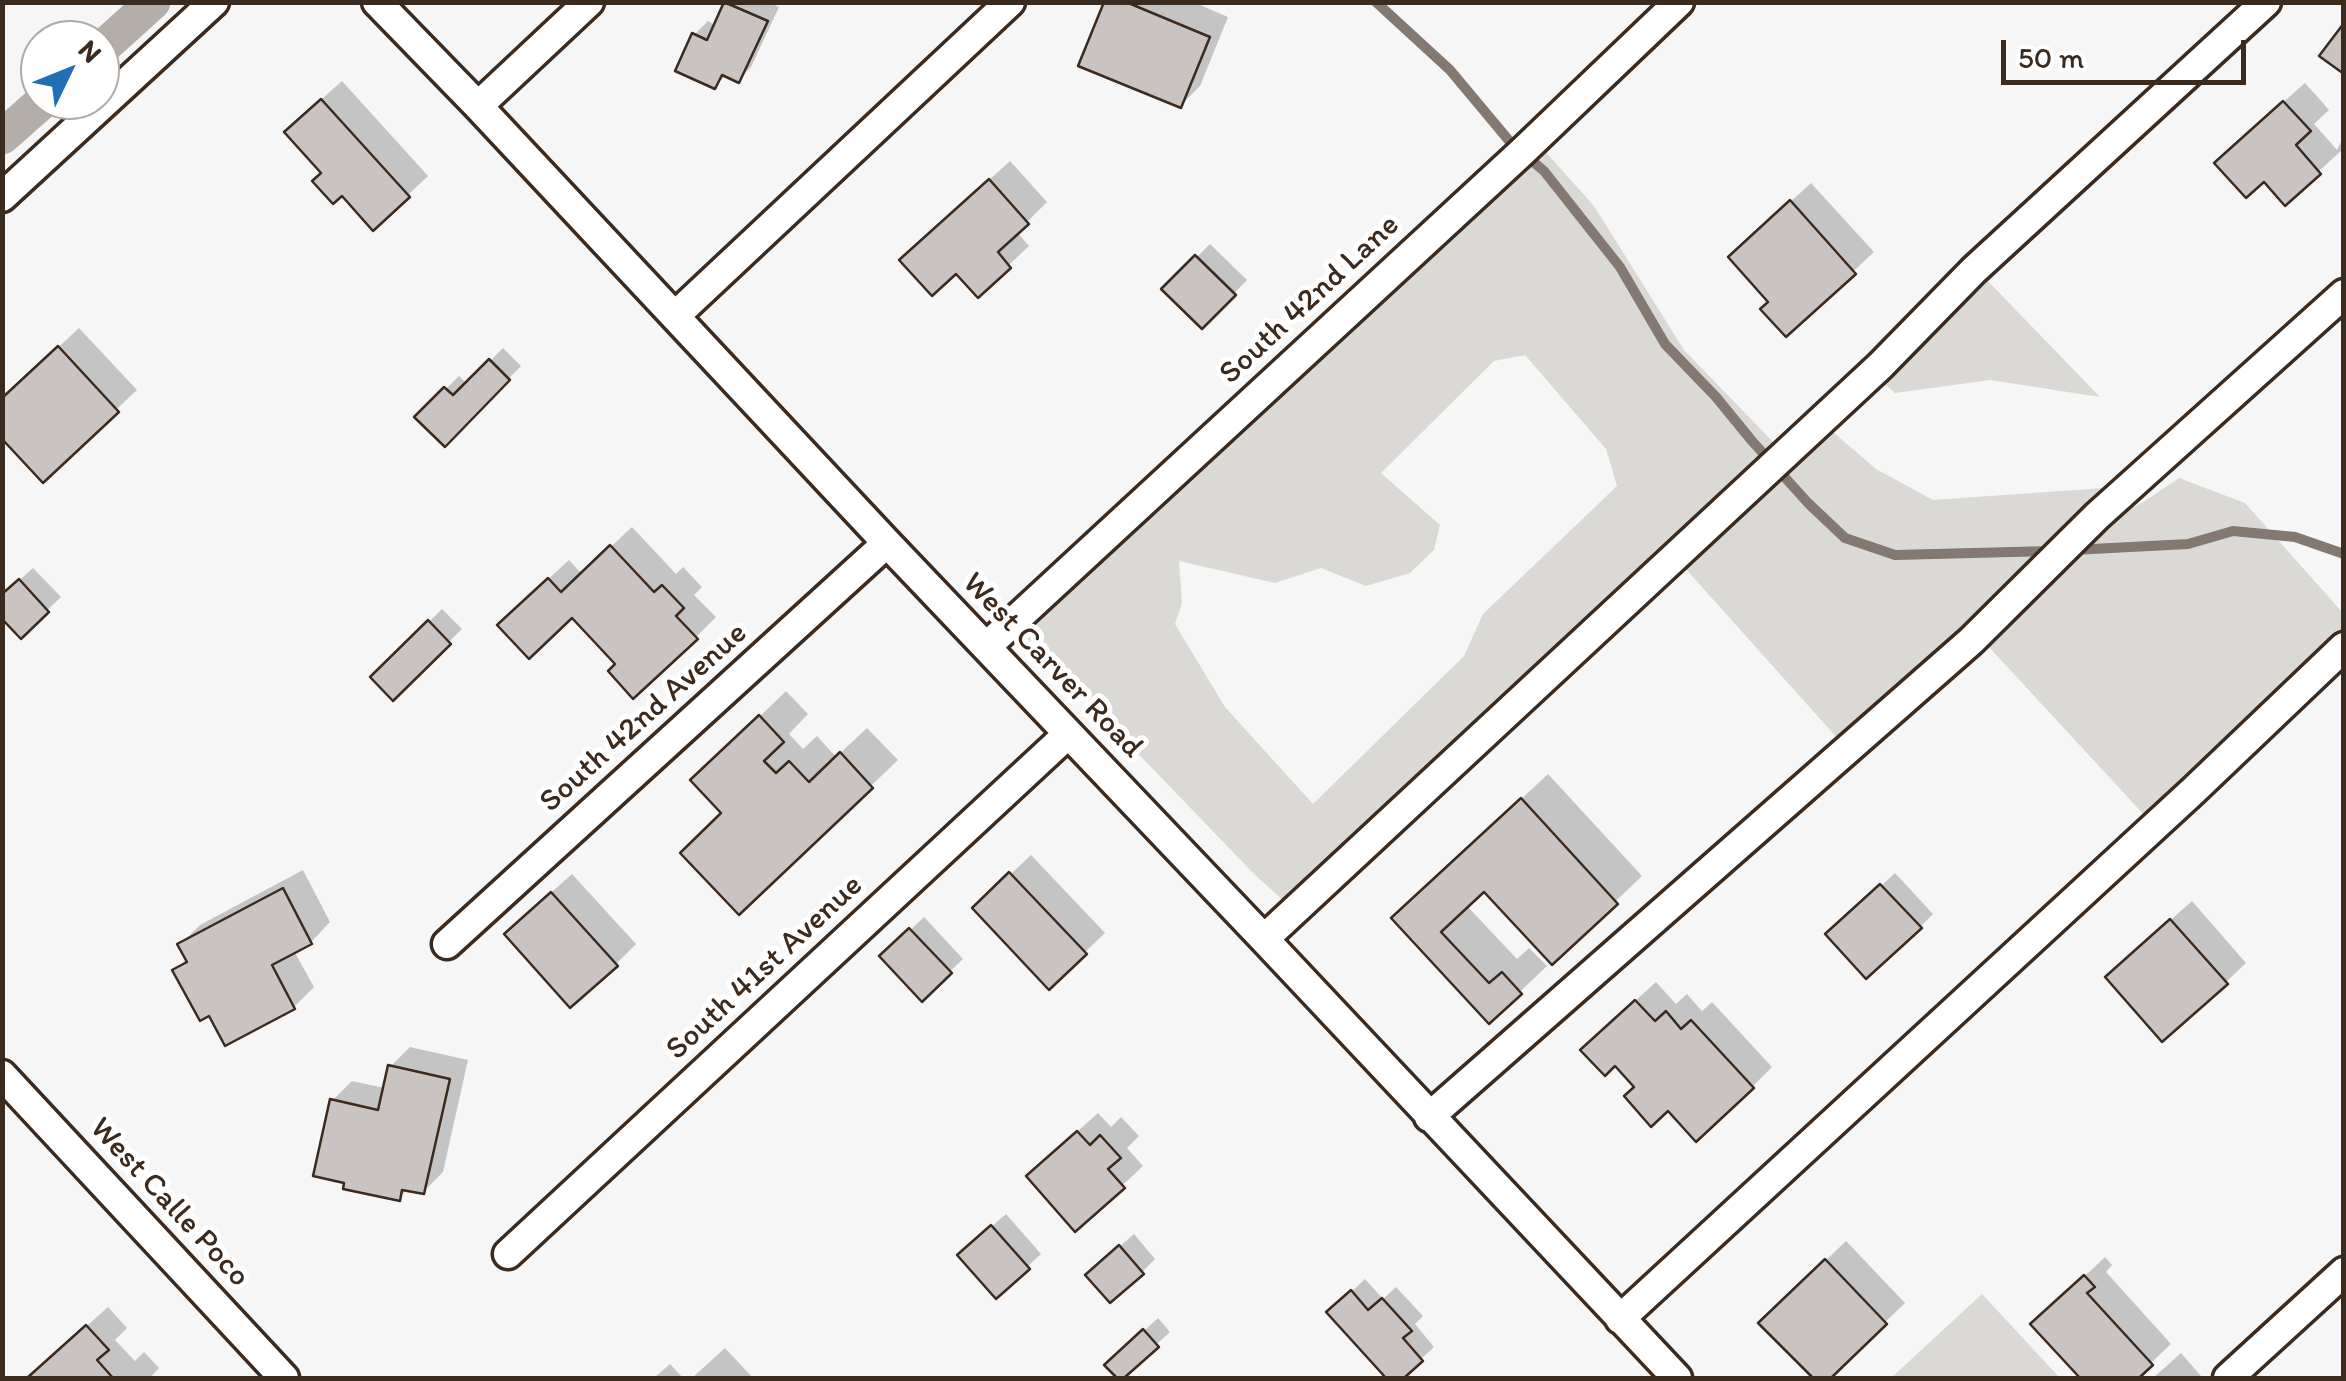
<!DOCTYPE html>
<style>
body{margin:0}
#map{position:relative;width:2346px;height:1381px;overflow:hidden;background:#f7f6f6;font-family:Itim,sans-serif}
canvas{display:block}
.frame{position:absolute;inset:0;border:5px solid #3b2a1e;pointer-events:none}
.north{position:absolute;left:20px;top:20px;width:100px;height:100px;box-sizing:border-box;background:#fff;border:2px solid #b1aaa5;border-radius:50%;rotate:47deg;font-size:28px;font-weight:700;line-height:40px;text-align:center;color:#3b2a1e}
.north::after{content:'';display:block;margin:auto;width:35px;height:45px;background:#1f6fb2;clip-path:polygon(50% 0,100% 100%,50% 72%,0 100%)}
.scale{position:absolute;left:2001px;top:40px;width:245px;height:45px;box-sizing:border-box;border:5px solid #3b2a1e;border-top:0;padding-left:12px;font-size:30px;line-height:35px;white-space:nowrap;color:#3b2a1e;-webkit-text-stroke:8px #fff;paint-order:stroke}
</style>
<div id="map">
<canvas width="2346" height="1381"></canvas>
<div class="frame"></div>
<div class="north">N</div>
<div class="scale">50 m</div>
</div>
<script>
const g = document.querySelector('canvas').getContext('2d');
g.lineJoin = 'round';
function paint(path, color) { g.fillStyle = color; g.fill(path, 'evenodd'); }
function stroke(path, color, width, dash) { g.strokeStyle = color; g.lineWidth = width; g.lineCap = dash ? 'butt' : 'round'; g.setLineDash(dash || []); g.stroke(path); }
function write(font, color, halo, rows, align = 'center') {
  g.font = font + ' Itim,sans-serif'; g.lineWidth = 10; g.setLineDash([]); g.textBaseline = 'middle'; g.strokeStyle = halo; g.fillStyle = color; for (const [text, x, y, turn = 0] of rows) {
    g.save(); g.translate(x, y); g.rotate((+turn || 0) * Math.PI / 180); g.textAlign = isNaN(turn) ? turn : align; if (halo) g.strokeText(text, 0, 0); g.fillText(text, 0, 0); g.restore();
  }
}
paint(new Path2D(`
 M 1544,150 L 1594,206 L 1684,350 L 1776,445 L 1286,903 L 1254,874 L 1023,634 ZM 1525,355 L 1606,449 L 1617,486 L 1483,614 L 1464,656 L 1313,804 L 1225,707 L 1175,624 L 1182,603 L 1179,561 L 1275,583 L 1321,568 L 1366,586 L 1410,573 L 1434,550 L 1440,525 L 1381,473 L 1494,361 Z
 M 1984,277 L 2100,397 L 1990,380 L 1895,393 L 1880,380 Z
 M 1833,432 L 1876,469 L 1933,500 L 2104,488 L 1972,630 L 1839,740 L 1684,567 Z
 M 2179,478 L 2245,503 L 2343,613 L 2343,630 L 2146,817 L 1988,646 L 2101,525 L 2145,501 Z
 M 1982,1294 L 2060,1378 L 1891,1378 Z`), '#dbd9d6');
paint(new Path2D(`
 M 727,2 L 768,2 L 779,7 L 751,67 L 738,80 L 727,74 L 715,86 L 695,34 L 708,21 L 716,26 Z
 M 1106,2 L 1193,2 L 1228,17 L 1200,86 L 1181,105 Z
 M 342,81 L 428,176 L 408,195 L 324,173 L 307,112 Z
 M 2305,83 L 2329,110 L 2314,124 L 2337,150 L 2344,136 L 2344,152 L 2341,151 L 2285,202 L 2237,143 Z
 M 1010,161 L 1047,202 L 1017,232 L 1029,246 L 978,294 L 957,270 L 922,241 Z
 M 1811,183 L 1874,252 L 1786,334 L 1771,302 L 1751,238 Z
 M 1210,244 L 1247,280 L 1202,326 L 1165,289 Z
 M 79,328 L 137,390 L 43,479 L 2,400 Z
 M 503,348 L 521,366 L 445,443 L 418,417 L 459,376 L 467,384 Z
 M 632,527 L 676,574 L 683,567 L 702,587 L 694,595 L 716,617 L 696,637 L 618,664 L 572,615 L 520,605 L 569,560 L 582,574 Z
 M 33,568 L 61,597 L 21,635 L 2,596 Z
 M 442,609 L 462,629 L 393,697 L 373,677 Z
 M 786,691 L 808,714 L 789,734 L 803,749 L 817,736 L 836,757 L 867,728 L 898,760 L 739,912 L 724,813 L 720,755 Z
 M 1548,774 L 1642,876 L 1552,962 L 1484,889 L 1466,905 L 1517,959 L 1529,948 L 1547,966 L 1489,1021 L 1394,918 Z
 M 1031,855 L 1105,933 L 1049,986 L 975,908 Z
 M 303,870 L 330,922 L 311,942 L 294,951 L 314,987 L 294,1007 L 210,1013 L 175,971 L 187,958 L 180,945 L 200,925 Z
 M 1895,873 L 1933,914 L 1920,927 L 1842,922 Z
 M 572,874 L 636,944 L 616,964 L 527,914 Z
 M 2192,901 L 2246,963 L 2226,982 L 2128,958 Z
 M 924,917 L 963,959 L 922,998 L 883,956 Z
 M 1656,982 L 1676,1004 L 1687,994 L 1702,1011 L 1712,1002 L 1772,1067 L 1753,1086 L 1669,1108 L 1637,1087 L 1603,1030 Z
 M 410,1047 L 468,1060 L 443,1172 L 423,1192 L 409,1188 L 399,1198 L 347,1181 L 332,1101 L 352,1081 L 385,1088 L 390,1067 Z
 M 1098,1113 L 1111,1127 L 1121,1117 L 1139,1136 L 1127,1148 L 1143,1166 L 1076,1229 L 1049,1157 Z
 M 1006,1214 L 1041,1254 L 996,1296 L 973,1243 Z
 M 1134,1234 L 1155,1259 L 1142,1272 L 1102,1262 Z
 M 1846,1241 L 1905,1303 L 1827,1378 L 1816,1378 L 1762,1323 Z
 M 2105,1257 L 2112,1265 L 2106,1272 L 2171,1344 L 2135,1378 L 2083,1378 L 2034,1324 Z
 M 1365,1279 L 1383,1299 L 1396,1287 L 1423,1316 L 1415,1324 L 1434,1347 L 1400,1378 L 1390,1378 L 1330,1312 Z
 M 108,1307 L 127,1328 L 115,1340 L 135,1361 L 144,1352 L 159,1368 L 150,1378 L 29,1378 Z
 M 1158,1318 L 1170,1332 L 1120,1378 L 1107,1365 Z
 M 725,1348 L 753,1378 L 692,1378 Z
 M 2181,1353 L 2201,1376 L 2199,1378 L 2153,1378 Z
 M 670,1364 L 683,1378 L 654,1378 Z`), '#0003');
stroke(new Path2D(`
 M 1376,2 L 1450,70 L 1511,143 L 1544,171 L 1620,267 L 1665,344 L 1716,397 L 1752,441 L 1808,503 L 1845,538 L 1895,555 L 2051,551
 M 2073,550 L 2188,544 L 2233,531 L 2295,537 L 2344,554`), '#847972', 10);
stroke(new Path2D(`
 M 100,50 L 153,2
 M 2,137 L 44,100`), '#b4aeaa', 35);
const building = new Path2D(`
 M 724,2 L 768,21 L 739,83 L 722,75 L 715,89 L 675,71 L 692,33 L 707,40 Z
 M 1104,2 L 1126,2 L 1210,37 L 1181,108 L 1078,66 Z
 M 2344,23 L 2344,74 L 2319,56 Z
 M 321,99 L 410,197 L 373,231 L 342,196 L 333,204 L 312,181 L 321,173 L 284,132 Z
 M 2283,101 L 2311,131 L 2296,145 L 2321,174 L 2285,206 L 2264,182 L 2246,198 L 2214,163 Z
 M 989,179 L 1029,224 L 998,252 L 1011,268 L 978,298 L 956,274 L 932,296 L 899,260 Z
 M 1790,200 L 1856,274 L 1786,337 L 1760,309 L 1768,302 L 1728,257 Z
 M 1195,255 L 1236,295 L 1202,329 L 1161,289 Z
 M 58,346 L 119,412 L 43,483 L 2,439 L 2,398 Z
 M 489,359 L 510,380 L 445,447 L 414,417 L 444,387 L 453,395 Z
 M 610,545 L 654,592 L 662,585 L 684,608 L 676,616 L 698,639 L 633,699 L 608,671 L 615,664 L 572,618 L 529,659 L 497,625 L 548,578 L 561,592 Z
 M 19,579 L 49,612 L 21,639 L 2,619 L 2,594 Z
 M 428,620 L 451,644 L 393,701 L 370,677 Z
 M 759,715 L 784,742 L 764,761 L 776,773 L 789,761 L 809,782 L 840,752 L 873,788 L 739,915 L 680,853 L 721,813 L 690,780 Z
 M 1521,798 L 1618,904 L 1552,965 L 1484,892 L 1441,932 L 1489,983 L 1502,972 L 1522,994 L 1489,1024 L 1391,918 Z
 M 1009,872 L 1087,954 L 1049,990 L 972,908 Z
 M 1880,884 L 1922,928 L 1866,979 L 1825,934 Z
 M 283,888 L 312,944 L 272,965 L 295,1009 L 225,1046 L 209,1016 L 200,1021 L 172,970 L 187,962 L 177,944 Z
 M 551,892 L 618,966 L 570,1008 L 504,934 Z
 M 2170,919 L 2228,984 L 2162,1042 L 2105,977 Z
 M 909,928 L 952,973 L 922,1002 L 879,956 Z
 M 1635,1000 L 1655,1021 L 1666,1011 L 1681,1029 L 1691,1020 L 1754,1088 L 1696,1142 L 1668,1111 L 1651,1127 L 1624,1096 L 1634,1087 L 1615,1066 L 1605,1076 L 1580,1050 Z
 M 388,1065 L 450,1079 L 424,1194 L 402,1190 L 400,1201 L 343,1189 L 344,1183 L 313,1176 L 330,1099 L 378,1110 Z
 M 1077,1131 L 1090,1145 L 1100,1135 L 1121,1158 L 1108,1169 L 1125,1188 L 1075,1232 L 1026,1176 Z
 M 991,1225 L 1030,1269 L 996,1299 L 957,1255 Z
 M 1119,1245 L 1144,1274 L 1110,1303 L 1085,1275 Z
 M 1825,1259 L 1887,1324 L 1831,1378 L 1813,1378 L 1758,1323 Z
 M 2084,1275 L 2095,1287 L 2087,1293 L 2153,1365 L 2139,1378 L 2080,1378 L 2030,1324 Z
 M 1351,1290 L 1368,1310 L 1382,1298 L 1412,1331 L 1403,1338 L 1423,1361 L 1404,1378 L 1386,1378 L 1326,1312 Z
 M 86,1325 L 109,1350 L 97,1360 L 113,1378 L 27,1378 Z
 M 1143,1329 L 1159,1347 L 1124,1378 L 1117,1378 L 1104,1365 Z`);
paint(building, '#c9c3c1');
stroke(building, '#3b2a1e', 2.5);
const street = new Path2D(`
 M 377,2 L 478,106 L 887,543 L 1264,939 L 1677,1378
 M 478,106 L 589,2
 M 2,197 L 214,2
 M 675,316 L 1010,2
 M 986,647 L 1522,152 L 1679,2
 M 1264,939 L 1880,366 L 1974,270 L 2266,2
 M 447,944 L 887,543
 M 2,1075 L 284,1378
 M 1429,1117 L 1971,641 L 2097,516 L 2344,294
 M 508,1254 L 1068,734
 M 1620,1319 L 2193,791 L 2344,647
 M 2228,1378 L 2344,1272`);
stroke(street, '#3b2a1e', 35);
stroke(street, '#fff', 28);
write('32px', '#3b2a1e', '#fff', [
 ["South 42nd Lane",1310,300,-43],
 ["West Carver Road",1052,666,46],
 ["South 42nd Avenue",644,718,-42],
 ["South 41st Avenue",765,968,-43],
 ["West Calle Poco",169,1203,47]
]);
</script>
